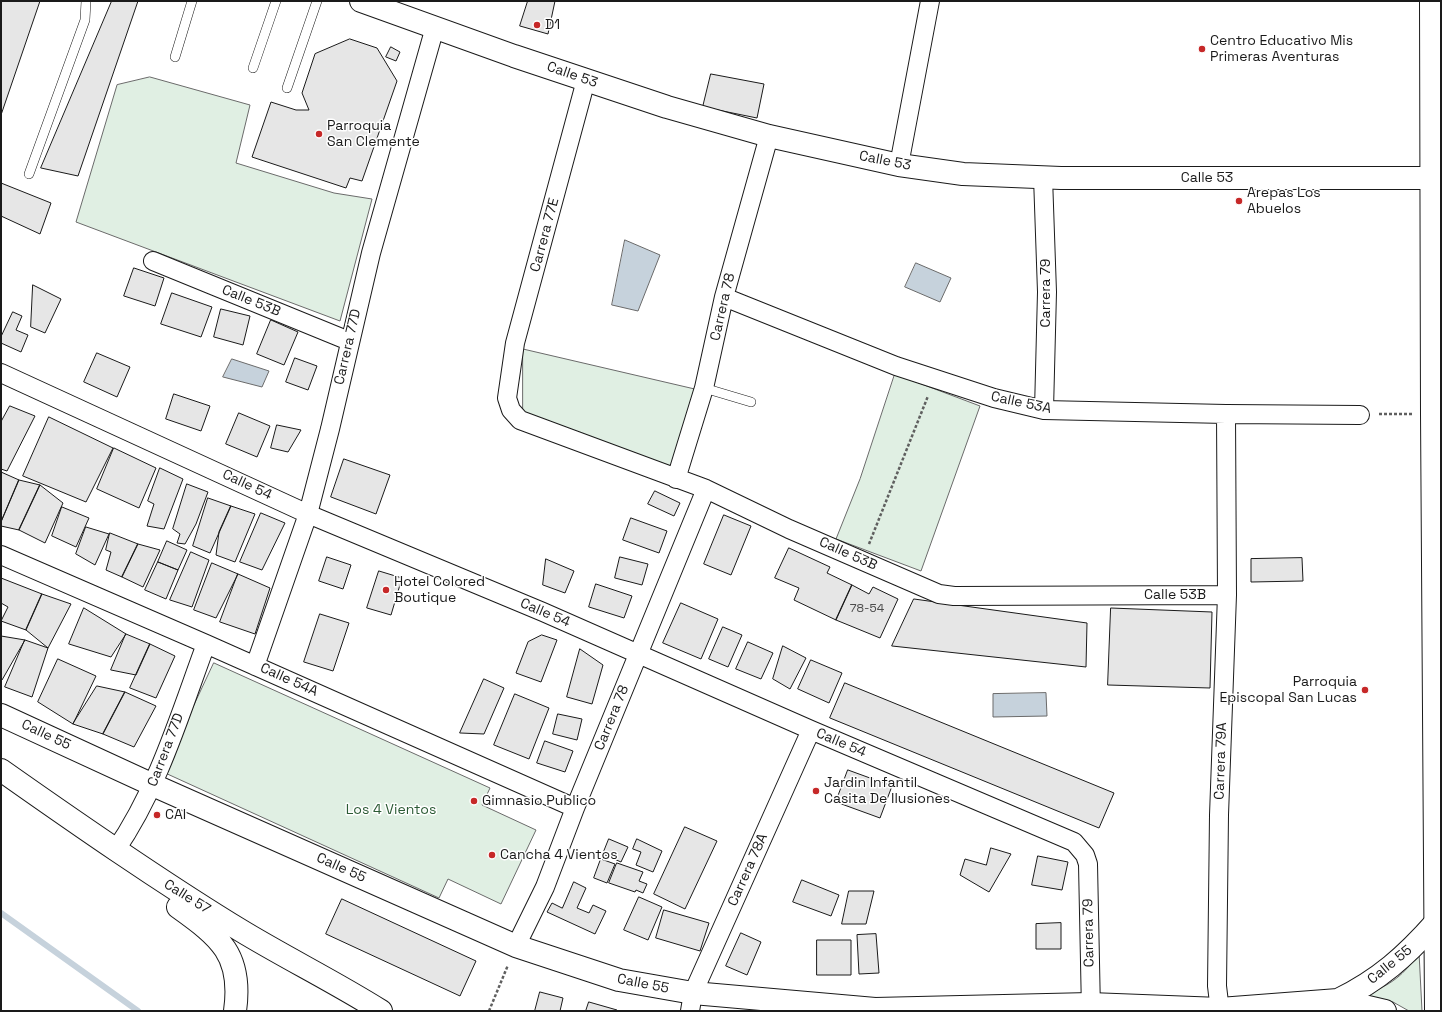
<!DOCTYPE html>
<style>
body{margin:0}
#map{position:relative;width:1442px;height:1012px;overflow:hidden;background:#fff;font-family:"Space Grotesk",sans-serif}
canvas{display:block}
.frame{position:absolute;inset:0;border:2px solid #1a1a1a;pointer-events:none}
</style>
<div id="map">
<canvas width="1442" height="1012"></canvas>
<div class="frame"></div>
</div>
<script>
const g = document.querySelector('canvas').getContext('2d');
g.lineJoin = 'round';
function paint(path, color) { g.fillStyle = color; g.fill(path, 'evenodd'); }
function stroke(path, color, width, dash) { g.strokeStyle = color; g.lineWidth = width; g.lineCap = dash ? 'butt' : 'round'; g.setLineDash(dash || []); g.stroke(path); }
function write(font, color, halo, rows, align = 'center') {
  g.font = font + ' "Space Grotesk",sans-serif'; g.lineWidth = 3; g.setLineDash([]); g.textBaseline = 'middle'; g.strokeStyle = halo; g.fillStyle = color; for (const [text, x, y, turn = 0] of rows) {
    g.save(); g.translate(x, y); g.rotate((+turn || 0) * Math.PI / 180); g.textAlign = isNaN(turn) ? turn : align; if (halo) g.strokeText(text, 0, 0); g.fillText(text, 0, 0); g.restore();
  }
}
const green = new Path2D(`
 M 150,77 L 250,105 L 236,163 L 334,193 L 372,199 L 340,321 L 76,222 L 117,85 Z
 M 523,349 L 699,390 L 675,476 L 523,413 Z
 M 895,374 L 980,406 L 921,571 L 836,539 L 860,479 Z
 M 214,663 L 490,788 L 482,805 L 536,830 L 501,904 L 448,879 L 439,898 L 163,772 Z
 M 1419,952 L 1422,1011 L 1409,1011 L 1393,1002 L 1365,996 C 1392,983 1403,977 1419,952 Z`);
paint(green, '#e0efe3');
stroke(green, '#6a6a6a', 1);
const water = new Path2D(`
 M 625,240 L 660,255 L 638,311 L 612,305 Z
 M 916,263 L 951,278 L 940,302 L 905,287 Z
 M 232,359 L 269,371 L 262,387 L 223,377 Z
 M 1046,693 L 1047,716 L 993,717 L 993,694 Z`);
paint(water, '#c6d2dc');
stroke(water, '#6a6a6a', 1);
stroke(new Path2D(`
 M 1,913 L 138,1011`), '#c6d2dc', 6);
const building = new Path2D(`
 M 2,1 L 40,1 L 1,115 L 1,5 Z
 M 112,1 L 138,1 L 78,176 L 41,168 Z
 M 528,1 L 555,1 L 548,34 L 520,26 Z
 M 350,39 L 377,48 L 397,81 L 362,181 L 350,178 L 346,188 L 252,157 L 271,102 L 296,110 L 309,110 L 302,93 L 315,54 Z
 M 391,47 L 400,52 L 396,61 L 386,57 Z
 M 711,74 L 764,84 L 757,118 L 703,107 Z
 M 1,183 L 51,203 L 40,234 L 1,216 Z
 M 134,268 L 164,278 L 155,306 L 124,296 Z
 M 33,285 L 61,299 L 45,333 L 31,327 Z
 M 172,293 L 212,307 L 201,337 L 161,324 Z
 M 221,309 L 250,316 L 243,345 L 214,337 Z
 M 13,312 L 22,316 L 16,330 L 28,335 L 21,352 L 1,343 L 1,337 Z
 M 271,320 L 298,332 L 284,365 L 257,354 Z
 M 97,353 L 130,367 L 117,397 L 84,382 Z
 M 295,358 L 317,366 L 308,390 L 286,382 Z
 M 174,394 L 210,406 L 201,431 L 166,419 Z
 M 10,406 L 35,416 L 7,471 L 1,469 L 1,422 Z
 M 239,413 L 270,426 L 257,457 L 226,444 Z
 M 49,417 L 113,448 L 86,502 L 23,476 Z
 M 277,425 L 301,430 L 288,452 L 271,448 Z
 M 114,448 L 156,468 L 139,508 L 97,489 Z
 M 344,459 L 390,475 L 376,514 L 331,497 Z
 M 160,468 L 183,479 L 164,529 L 147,526 L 154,504 L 148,501 Z
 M 1,472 L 19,480 L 1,522 Z
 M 19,480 L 40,485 L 19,530 L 1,526 L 1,522 Z
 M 187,484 L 208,492 L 196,524 L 185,544 L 177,543 L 180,534 L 173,529 Z
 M 40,485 L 63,503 L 45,543 L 19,530 Z
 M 655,491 L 680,503 L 674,516 L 648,504 Z
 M 208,498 L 231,506 L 210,553 L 193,546 Z
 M 231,506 L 255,514 L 235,562 L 216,555 L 219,532 Z
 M 62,507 L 89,518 L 76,547 L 52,536 Z
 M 261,513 L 285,523 L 262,570 L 240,562 Z
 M 724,515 L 751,526 L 731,575 L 704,564 Z
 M 631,518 L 667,531 L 659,553 L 623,540 Z
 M 86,527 L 109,534 L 95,565 L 76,554 Z
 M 110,533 L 138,544 L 122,577 L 106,570 L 111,552 L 106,550 Z
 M 167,541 L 187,550 L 178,570 L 158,562 Z
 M 138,544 L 160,550 L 143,587 L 122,577 Z
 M 789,548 L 830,567 L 827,573 L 852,585 L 836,620 L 794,600 L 799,588 L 775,578 Z
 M 191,552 L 209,560 L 192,607 L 170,600 Z
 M 327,557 L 351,565 L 343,589 L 319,581 Z
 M 620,557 L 648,564 L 642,585 L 615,578 Z
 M 1302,558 L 1303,581 L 1251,582 L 1251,559 Z
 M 546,559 L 574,571 L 565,593 L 543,585 Z
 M 158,562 L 178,570 L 166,599 L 145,590 Z
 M 212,563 L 238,574 L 216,618 L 194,610 Z
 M 379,571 L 402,578 L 391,615 L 367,608 Z
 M 238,574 L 270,588 L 255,634 L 220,622 Z
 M 1,578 L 42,594 L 26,630 L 1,621 L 8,607 L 1,603 Z
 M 596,584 L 632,596 L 624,618 L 589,607 Z
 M 852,585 L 869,594 L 873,587 L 898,599 L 880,638 L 836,620 Z
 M 42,594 L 71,604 L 48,648 L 26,630 Z
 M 914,599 L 1087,623 L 1086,667 L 892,646 Z
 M 681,603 L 718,619 L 701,659 L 663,643 Z
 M 84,608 L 126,634 L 111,657 L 69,644 Z
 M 1111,608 L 1212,612 L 1210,688 L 1108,685 Z
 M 320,614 L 349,623 L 333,671 L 304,662 Z
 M 723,627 L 742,635 L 728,667 L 709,659 Z
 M 126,634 L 150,644 L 136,675 L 111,670 Z
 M 542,635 L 557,640 L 541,682 L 516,673 L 528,642 Z
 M 1,636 L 25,640 L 2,680 L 1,680 Z
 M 25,640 L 48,648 L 32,697 L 5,687 Z
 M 748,642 L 773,653 L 761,679 L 736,669 Z
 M 150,644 L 175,656 L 156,698 L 130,688 Z
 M 783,646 L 806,658 L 790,689 L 773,679 Z
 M 580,649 L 603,665 L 592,704 L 567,697 Z
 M 58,659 L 96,676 L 73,724 L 38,702 Z
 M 811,660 L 842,673 L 829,703 L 798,689 Z
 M 484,679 L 504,688 L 484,734 L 460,733 Z
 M 845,683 L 1114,793 L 1099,828 L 830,718 Z
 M 97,686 L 125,692 L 103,734 L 73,724 Z
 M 125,692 L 156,706 L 134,747 L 103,734 Z
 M 515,694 L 549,708 L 529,759 L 494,745 Z
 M 558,714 L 582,719 L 577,740 L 553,734 Z
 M 545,741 L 573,751 L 565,772 L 537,763 Z
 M 848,770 L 892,786 L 880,818 L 836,802 Z
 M 685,827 L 717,841 L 685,909 L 654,894 Z
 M 609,839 L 628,847 L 621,862 L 603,854 Z
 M 637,839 L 662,851 L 653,872 L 636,865 L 641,852 L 633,849 Z
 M 991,848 L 1011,854 L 989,892 L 960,875 L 965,859 L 986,865 Z
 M 1038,856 L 1068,862 L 1062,890 L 1032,885 Z
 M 601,859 L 615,864 L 607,883 L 594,878 Z
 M 617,863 L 643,872 L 639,881 L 647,884 L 643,893 L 636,890 L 635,892 L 609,883 Z
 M 802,880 L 839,895 L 831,916 L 793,902 Z
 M 574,882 L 586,888 L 577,908 L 589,913 L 593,905 L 606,911 L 595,934 L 547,912 L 552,903 L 562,908 Z
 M 849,891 L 874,891 L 866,924 L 842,924 Z
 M 639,897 L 662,907 L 648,940 L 624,930 Z
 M 342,899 L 476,961 L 460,996 L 326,934 Z
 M 664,910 L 709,923 L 700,951 L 656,938 Z
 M 1061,923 L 1061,949 L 1036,949 L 1036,924 Z
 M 741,933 L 761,942 L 747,975 L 726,966 Z
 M 876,934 L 879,973 L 859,974 L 857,935 Z
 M 817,940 L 851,940 L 851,975 L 817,975 Z
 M 540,992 L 563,998 L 560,1011 L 535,1011 Z
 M 589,1002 L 617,1010 L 617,1011 L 586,1011 Z`);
paint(building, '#e6e6e6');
stroke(building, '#1a1a1a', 1);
const lane = new Path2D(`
 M 175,57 L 192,1
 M 253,68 L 276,1
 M 287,88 L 317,1
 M 29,174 L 85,20 L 86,1
 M 704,388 L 751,402`);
const street = new Path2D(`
 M 586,80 L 515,343 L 507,398 L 511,410 L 520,420 L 706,489 L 789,529 L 939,594 L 954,596 L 1227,595
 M 899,165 L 930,1
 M 1043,177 L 1047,292 L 1044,410
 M 153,261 L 349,341
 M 724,297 L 896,366 L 994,398 L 1044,410 L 1226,414 L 1360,415
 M 1,373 L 308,514 L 543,612 L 811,730 L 1074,842 L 1085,855 L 1088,864 L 1091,1011
 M 676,479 L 704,388 L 724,297 L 769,136
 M 1,555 L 206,644 L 575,808
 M 255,666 L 308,514 L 330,429 L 371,253 L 435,27
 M 115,851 C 158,789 180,714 206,644
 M 516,946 L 545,887 L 575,808 L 706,489
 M 690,1011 L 693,993 L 811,730
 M 1220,1011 L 1217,986 L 1219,815 L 1227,595 L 1226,414`);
const secondary = new Path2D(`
 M 361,1 L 514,56 L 667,107 L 769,136 L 899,165 L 963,174 L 1061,178 L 1432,178
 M 1,715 L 153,785 L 516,946 L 619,980 L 693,993 L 875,1009 L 1090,1004 L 1220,1009 L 1338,1000 L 1385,1011
 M 1338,1000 C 1379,980 1406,956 1436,922`);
const primary = new Path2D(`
 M 1431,1 L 1432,414 L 1436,1011`);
const highway = new Path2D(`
 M 1,770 C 79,825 158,880 240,930 C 286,958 335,982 381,1011
 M 178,907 C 220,937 243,955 235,1011`);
stroke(lane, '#1a1a1a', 10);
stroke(street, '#1a1a1a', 20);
stroke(secondary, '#1a1a1a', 24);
stroke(primary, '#1a1a1a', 24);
stroke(highway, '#1a1a1a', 24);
stroke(new Path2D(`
 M 1379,414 L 1412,414
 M 869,544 L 928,396
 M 489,1011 L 508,965`), '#5f5f5f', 2.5, [3, 2]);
stroke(lane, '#fff', 9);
stroke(street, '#fff', 18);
stroke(secondary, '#fff', 22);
stroke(primary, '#fff', 22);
stroke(highway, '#fff', 22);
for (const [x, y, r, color] of [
 [537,25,4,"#c62828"],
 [1202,49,4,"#c62828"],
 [319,134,4,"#c62828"],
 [1239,201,4,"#c62828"],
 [386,590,4,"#c62828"],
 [1365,690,4,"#c62828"],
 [816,791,4,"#c62828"],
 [474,801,4,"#c62828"],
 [157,815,4,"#c62828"],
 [492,855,4,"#c62828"]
]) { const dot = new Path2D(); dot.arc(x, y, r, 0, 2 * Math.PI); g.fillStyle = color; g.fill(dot); stroke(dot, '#fff', 1.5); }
write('12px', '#4d4d4d', null, [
 ["78-54",867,609]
]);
write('14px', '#1a1a1a', '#fff', [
 ["D1",545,25],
 ["Centro Educativo Mis",1210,41],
 ["Primeras Aventuras",1210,57],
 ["Parroquia",327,126],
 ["San Clemente",327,142],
 ["Arepas Los",1247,193],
 ["Abuelos",1247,209],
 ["Hotel Colored",394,582],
 ["Boutique",394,598],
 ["Parroquia",1357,682,"right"],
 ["Episcopal San Lucas",1357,698,"right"],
 ["Jardin Infantil",824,783],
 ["Casita De Ilusiones",824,799],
 ["Gimnasio Publico",482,801],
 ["CAI",165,815],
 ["Cancha 4 Vientos",500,855]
], 'left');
write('14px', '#1a1a1a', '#fff', [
 ["Calle 53",572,75,19],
 ["Calle 53",885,161,11],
 ["Calle 53",1207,178],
 ["Carrera 77E",545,235,-75],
 ["Carrera 79",1046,293,-90],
 ["Calle 53B",251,301,22],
 ["Carrera 78",723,307,-77],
 ["Carrera 77D",348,347,-77],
 ["Calle 53A",1021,403,12],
 ["Calle 54",247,485,25],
 ["Calle 53B",848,554,24],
 ["Calle 53B",1175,595],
 ["Calle 54",545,613,23],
 ["Calle 54A",289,680,24],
 ["Carrera 78",612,718,-68],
 ["Calle 55",46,735,25],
 ["Calle 54",841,743,23],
 ["Carrera 77D",166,750,-69],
 ["Carrera 79A",1221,761,-88],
 ["Calle 55",341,868,24],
 ["Carrera 78A",748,870,-66],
 ["Calle 57",187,897,32],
 ["Carrera 79",1089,933,-91],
 ["Calle 55",1390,965,-39],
 ["Calle 55",643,984,11]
]);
write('14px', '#2b5a34', '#fff', [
 ["Los 4 Vientos",391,810]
]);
</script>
